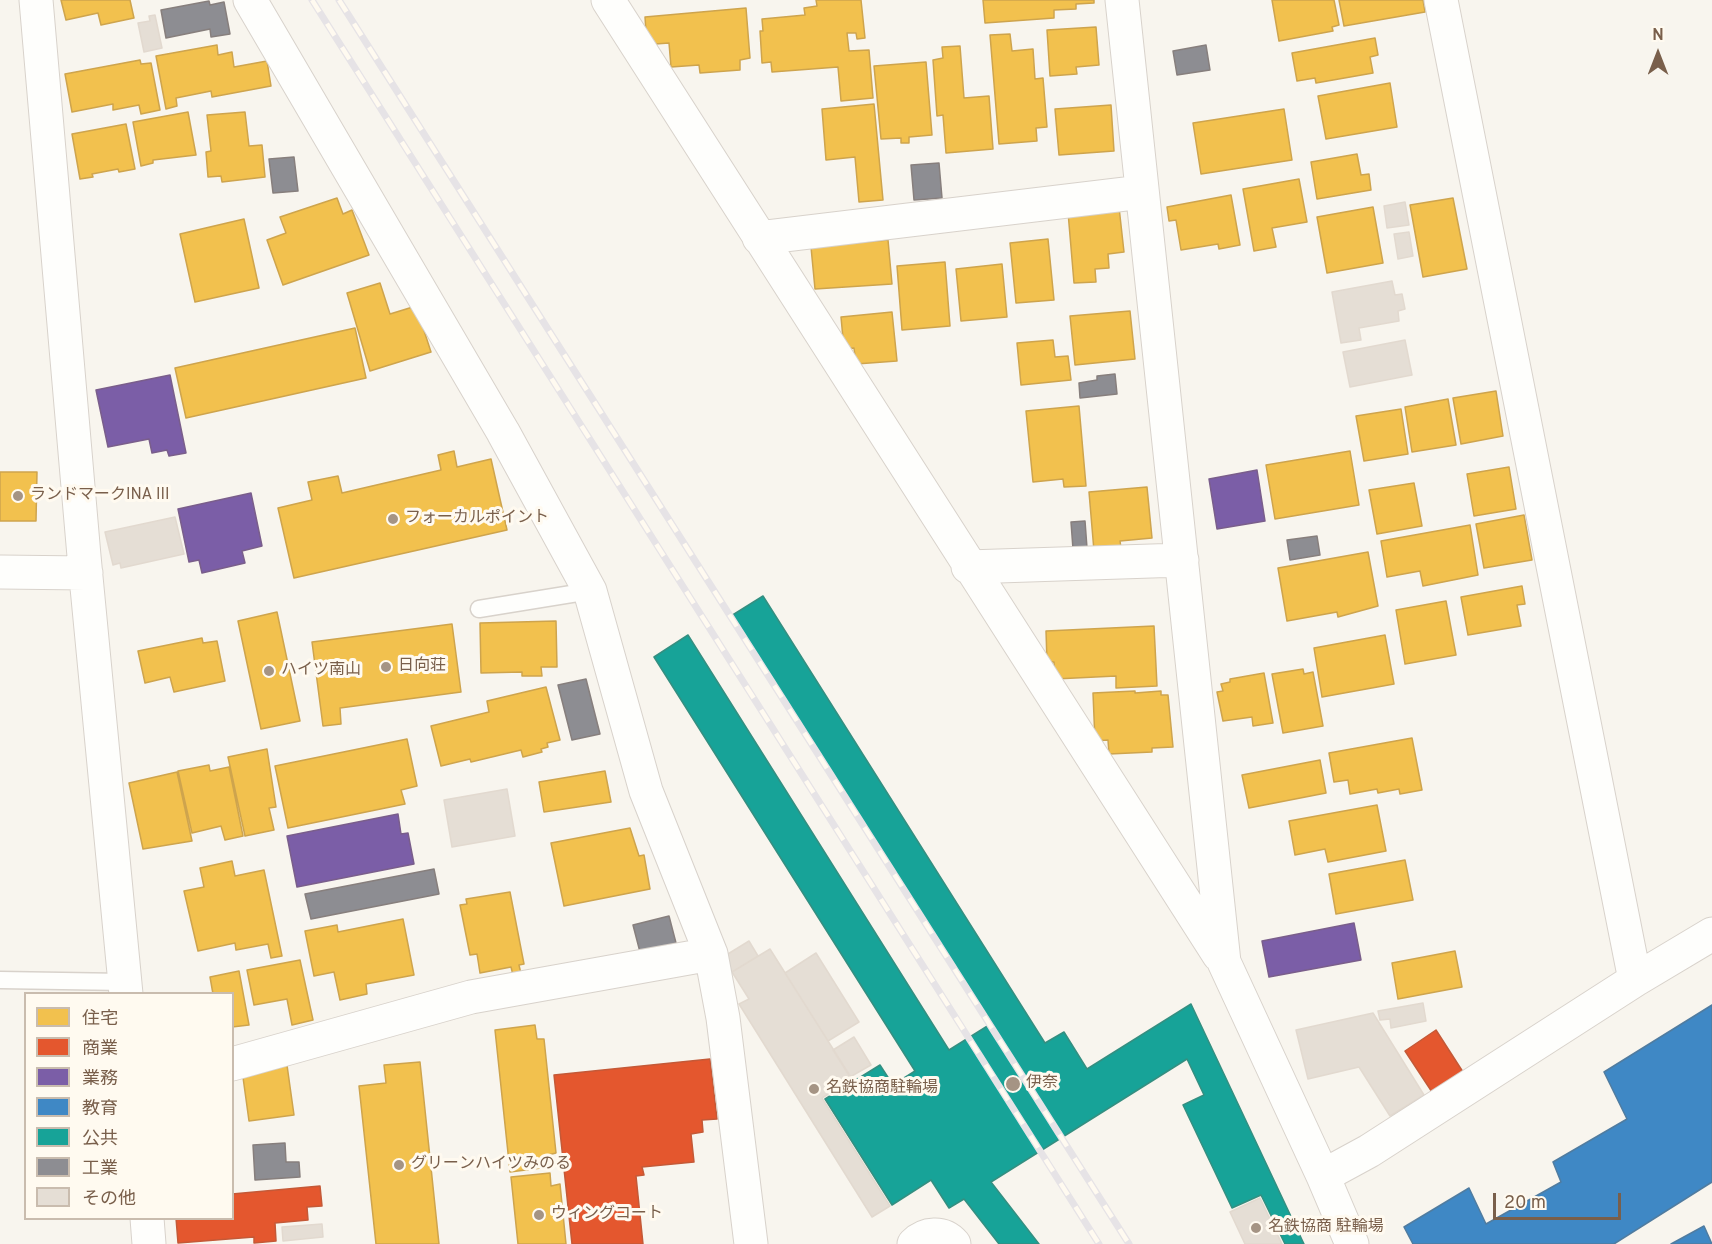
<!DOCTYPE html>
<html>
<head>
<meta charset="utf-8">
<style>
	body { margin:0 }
	#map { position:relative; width:1712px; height:1244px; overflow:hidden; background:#f8f5ee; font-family:Overpass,"Noto Sans JP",sans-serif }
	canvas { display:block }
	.legend { position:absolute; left:24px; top:992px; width:210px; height:228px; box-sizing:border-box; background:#fffaf0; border:2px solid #c9bcae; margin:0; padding:8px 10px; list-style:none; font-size:18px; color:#795f4b }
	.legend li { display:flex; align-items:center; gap:12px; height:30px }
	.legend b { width:30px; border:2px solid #c9bcae }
	.north { position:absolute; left:1628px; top:24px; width:60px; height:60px; -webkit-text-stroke:4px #fffaf0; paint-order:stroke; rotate:0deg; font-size:16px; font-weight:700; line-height:24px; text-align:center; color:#795f4b }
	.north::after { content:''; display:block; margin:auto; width:21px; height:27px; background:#795f4b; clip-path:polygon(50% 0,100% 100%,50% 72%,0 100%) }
	.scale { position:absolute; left:1493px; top:1193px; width:128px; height:27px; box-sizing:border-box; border:3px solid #795f4b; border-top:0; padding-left:8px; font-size:18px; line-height:21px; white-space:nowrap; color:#795f4b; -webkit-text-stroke:4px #fffaf0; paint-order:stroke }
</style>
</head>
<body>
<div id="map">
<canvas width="1712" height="1244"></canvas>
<ul class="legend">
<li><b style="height:16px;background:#f2c14e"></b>住宅</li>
<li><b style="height:16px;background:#e4572e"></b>商業</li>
<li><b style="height:16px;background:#7b5ea7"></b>業務</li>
<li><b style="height:16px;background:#3f88c5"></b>教育</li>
<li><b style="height:16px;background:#17a398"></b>公共</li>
<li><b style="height:16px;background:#8d8d92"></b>工業</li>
<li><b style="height:16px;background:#e5ded5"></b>その他</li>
</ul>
<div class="north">N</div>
<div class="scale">20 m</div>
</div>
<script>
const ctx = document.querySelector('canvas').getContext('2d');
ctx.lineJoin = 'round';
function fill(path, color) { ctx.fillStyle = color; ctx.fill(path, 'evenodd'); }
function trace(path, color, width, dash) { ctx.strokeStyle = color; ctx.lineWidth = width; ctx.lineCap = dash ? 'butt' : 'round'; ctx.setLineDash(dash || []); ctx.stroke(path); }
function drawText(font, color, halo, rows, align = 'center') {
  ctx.font = font + ' Overpass,"Noto Sans JP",sans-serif'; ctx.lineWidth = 6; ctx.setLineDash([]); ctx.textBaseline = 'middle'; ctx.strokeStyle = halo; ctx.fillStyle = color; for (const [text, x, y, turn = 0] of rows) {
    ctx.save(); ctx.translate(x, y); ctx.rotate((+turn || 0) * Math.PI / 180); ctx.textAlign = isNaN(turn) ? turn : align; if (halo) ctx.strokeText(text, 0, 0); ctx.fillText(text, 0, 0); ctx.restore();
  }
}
const homes = new Path2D(`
	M61,0H130L134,18L101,25L98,13L66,20Z
	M816,0H861L865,38L857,39L856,33H847L849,51L869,50L873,98L841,101L838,67L772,72L771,62L762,63L760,31H763L762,19L805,15L804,8L817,6Z
	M983,0H1094V3L1076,4V9L1054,10V18L985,23Z
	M1272,0H1334L1339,25L1332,27L1333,31L1279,41Z
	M1339,0H1423L1425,12L1344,26Z
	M746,8L750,58L740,60V70L700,73L699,65L671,67L669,43L655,44L646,32L645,17Z
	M1096,27L1099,65L1076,67L1077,74L1050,76L1047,30Z
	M1010,34L1012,51L1033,49L1035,79L1043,78L1047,127L1036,128L1037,141L999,144L990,35Z
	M1375,38L1378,55L1370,57L1373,73L1316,83L1315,78L1297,81L1292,53Z
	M217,45L218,55L232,52L234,67L267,61L271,86L212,97L211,91L176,98L177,106L166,109L156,56Z
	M960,46L964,98L989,96L993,149L946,153L943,115L937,116L933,60L943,58L942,47Z
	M140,60L141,64L151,63L160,110L141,114L139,105L113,110V104L72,112L65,74Z
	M926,62L932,135L909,137V143H901V138L881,139L874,66Z
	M1390,83L1397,127L1326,139L1318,96Z
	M874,104L883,200L859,202L855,157L826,160L822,109Z
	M1111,105L1114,151L1059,155L1055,109Z
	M1284,109L1292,160L1201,174L1193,123Z
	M188,112L196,155L153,160V163L141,166L133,122Z
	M245,112L249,146L262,145L265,177L222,182L221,176L208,177L206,152L211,151L207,115Z
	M126,124L135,169L119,172L118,169L92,174L93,177L80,179L72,134Z
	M1357,154L1361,175L1369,174L1371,190L1317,199L1311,162Z
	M1299,179L1307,222L1272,228L1276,247L1254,251L1243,189Z
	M1231,195L1240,245L1219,249L1218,244L1181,250L1176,220L1169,221L1167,207Z
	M337,198L343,214L352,210L369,255L283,285L267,240L286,233L280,217Z
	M1453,198L1467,269L1423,277L1410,205Z
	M1119,207L1124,252L1108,254L1109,268L1095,269L1096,282L1074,283L1068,212Z
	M1373,207L1383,263L1327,273L1317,217Z
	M244,219L259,288L195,302L180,234Z
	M1048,239L1054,300L1016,303L1010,243Z
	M888,240L892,284L815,289L811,247Z
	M945,262L950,326L902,330L897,266Z
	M1002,264L1007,317L961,321L956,269Z
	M380,283L390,314L416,306L431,352L370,371L347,293Z
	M1130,311L1135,359L1075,365L1070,316Z
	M892,312L897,361L856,364L854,348L844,349L841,317Z
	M355,328L366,378L186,418L175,368Z
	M1053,340L1055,357L1068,356L1071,380L1021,385L1017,343Z
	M1496,391L1503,436L1461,444L1453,398Z
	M1448,399L1456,445L1412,452L1405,407Z
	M1079,406L1086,486L1064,487L1063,479L1033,482L1026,411Z
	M1401,409L1408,454L1364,461L1356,416Z
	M454,451L457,467L491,459L507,530L294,578L278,508L312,500L308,482L338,476L342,493L441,470L438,455Z
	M1350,451L1359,505L1275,519L1266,465Z
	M1509,467L1516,509L1474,516L1467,474Z
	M0,472H37L36,521H0Z
	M1414,483L1422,526L1377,534L1369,490Z
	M1147,487L1152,538L1120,541L1121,548L1094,551L1089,492Z
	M1524,515L1532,560L1484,568L1476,524Z
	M1470,525L1478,575L1423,586L1420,571L1387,577L1381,541Z
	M1368,552L1378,606L1338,617L1337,612L1287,621L1278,568Z
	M1522,586L1525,604L1517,605L1521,626L1468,635L1461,597Z
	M1446,601L1456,655L1405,664L1396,610Z
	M277,612L300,721L261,729L238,621Z
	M556,621L557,667H541L542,676H522V672L481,673L480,623Z
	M452,624L461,692L340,708L341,724L323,726L312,642Z
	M1154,626L1157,686L1116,688V676L1055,679L1054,662H1047L1046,631Z
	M1385,635L1394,684L1322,697L1314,648Z
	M202,638L203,643L217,641L225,681L174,692L170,677L145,683L138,651Z
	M1303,669L1304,674L1313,672L1323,726L1283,733L1272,674Z
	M1264,673L1273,723L1253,726L1252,717L1223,721L1217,692L1223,691L1221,684L1230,682V679Z
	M546,687L560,740L547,743L548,747L541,749L542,752L523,757L521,750L471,762L470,759L441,766L431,726L489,712L487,701Z
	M1135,691V693L1161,691V695H1168L1173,747L1152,748V752L1109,754L1108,740L1095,741L1093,693Z
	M1412,738L1422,790L1400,794L1399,789L1378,793L1377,789L1350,794L1348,780L1334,782L1329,753Z
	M407,739L417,786L401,790L405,804L288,828L275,766Z
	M267,749L276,807L269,808L274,830L245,836L228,757Z
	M1320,760L1326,793L1249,808L1242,775Z
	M209,765L210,771L229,767L243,836L225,840L221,826L192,833L178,771Z
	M605,771L611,802L544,812L539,782Z
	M177,772L192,841L143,849L129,783Z
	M1377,805L1386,851L1328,862L1325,849L1295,855L1289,821Z
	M630,828L639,856L644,855L650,889L564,906L551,843Z
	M1405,860L1413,900L1336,914L1329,874Z
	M232,861L235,876L264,870L282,956L271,958L268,944L236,950L235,943L198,951L184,891L204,887L200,868Z
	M510,892L524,964L519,965L521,974L513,975L511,967L480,973L477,954L470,955L460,905L467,904L466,899Z
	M403,919L414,975L366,984L367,994L340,1000L334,972L314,976L305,931L337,925L338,932Z
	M1455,951L1462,987L1398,999L1392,963Z
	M300,960L313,1020L292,1025L287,999L254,1005L247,970Z
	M239,971L249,1025L232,1027V994H213L210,977Z
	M535,1025L537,1039H544L556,1153L548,1155L549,1167L510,1172L495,1030Z
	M286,1058L294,1115L249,1121L242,1070Z
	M420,1062L439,1244H376L359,1086L386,1083L384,1065Z
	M550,1173L551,1186L560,1184L566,1244H518L511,1177Z`);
fill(homes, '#f2c14e');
trace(homes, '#cea44d', 1.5);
const shops = new Path2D(`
	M1436,1030L1463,1072L1432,1092L1405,1051Z
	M710,1059L717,1119L702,1120L703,1132L691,1134L694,1162L642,1167L644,1175L636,1176L643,1244H572L554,1075Z
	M320,1186L322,1206L307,1207L308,1220L275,1223L276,1241L254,1243V1237L178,1243L176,1218H232V1194Z`);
fill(shops, '#e4572e');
trace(shops, '#c45937', 1.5);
const offices = new Path2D(`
	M170,375L186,453L169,456L167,450L152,453L149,439L108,447L96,390Z
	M1257,470L1265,521L1217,529L1209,479Z
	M251,493L262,546L242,551L245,563L202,573L199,560L189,562L178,509Z
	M398,814L401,834L408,833L414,864L297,887L287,836Z
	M1354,923L1361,960L1269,977L1262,941Z`);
fill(offices, '#7b5ea7');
trace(offices, '#7a5e8b', 1.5);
const schools = new Path2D(`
	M1712,1005V1182L1614,1244H1413L1404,1227L1469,1188L1486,1224L1561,1182L1553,1162L1627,1119L1604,1072Z
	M1704,1226L1712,1244H1671Z`);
fill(schools, '#3f88c5');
trace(schools, '#507ca0', 1.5);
const public = new Path2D(`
	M763,596L1045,1043L1064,1032L1087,1069L1191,1004L1304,1244H1285L1261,1195L1232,1208L1183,1105L1204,1095L1187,1059L991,1182L1039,1244H999L964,1199L949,1208L931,1180L892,1205L825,1099L880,1065L893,1085L915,1071L654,657L688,635L949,1050L989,1025L731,616Z`);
fill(public, '#17a398');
trace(public, '#348f81', 1.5);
const industry = new Path2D(`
	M209,1L210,5L224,2L230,34L211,37L210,29L166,38L161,10Z
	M1206,45L1210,70L1177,75L1173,51Z
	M294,157L298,191L273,193L269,159Z
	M939,163L942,198L914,200L911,165Z
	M1115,374L1117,394L1080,398L1079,383L1097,380V376Z
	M1085,521L1087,548L1073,549L1071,522Z
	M1317,536L1320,555L1290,560L1287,540Z
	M586,679L600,734L572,740L558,685Z
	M434,869L439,894L311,919L305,894Z
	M669,916L676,943L640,952L633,925Z
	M285,1143L286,1162H299L300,1177L255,1180L253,1145Z`);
fill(industry, '#8d8d92');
trace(industry, '#877f7d', 1.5);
const building = new Path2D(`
	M155,15L162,48L144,52L138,23L150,21L149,16Z
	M1405,202L1409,225L1387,228L1384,206Z
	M1409,232L1413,256L1398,259L1394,234Z
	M1392,281L1395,295L1402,294L1405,309L1398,311L1399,321L1359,328L1361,340L1341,343L1332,292Z
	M1405,340L1412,375L1350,387L1343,352Z
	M175,517L184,554L121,568L120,563L113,565L105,532Z
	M507,789L515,836L452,847L444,800Z
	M749,941L758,956L732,972L723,957Z
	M770,949L852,1079L822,1098L890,1206L872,1217L739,1004L749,999L732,972Z
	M816,953L859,1022L828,1041L785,973Z
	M1423,1003L1426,1021L1391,1028L1390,1019L1380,1020L1378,1011Z
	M1373,1013L1424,1095L1390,1116L1359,1067L1308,1079L1296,1030Z
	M854,1037L871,1065L850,1077L833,1050Z
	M1260,1198L1282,1244H1245L1230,1212Z
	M322,1224L323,1237L283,1241L282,1227Z`);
fill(building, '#e5ded5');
trace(building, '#e2d9cf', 1.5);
const service = new Path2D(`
	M479,609L590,591
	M0,980L124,982`);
const minor = new Path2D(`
	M36,0L84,556L126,994
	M250,0L503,432L590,591L646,791L711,954L723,1018L751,1244
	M608,0L1219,955
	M1122,0L1224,962L1323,1176L1352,1244
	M1441,0L1635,980
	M759,238L1142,192
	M968,567L1182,560
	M0,572L86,573
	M232,1064L471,997L711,954
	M1323,1176L1369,1151L1635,980L1712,934
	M147,1218L149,1244
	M914,1244C925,1233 943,1231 954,1244`);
trace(service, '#d8d2cb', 19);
trace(minor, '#d8d2cb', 35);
trace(service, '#fefefc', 16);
trace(minor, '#fefefc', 33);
const rail = new Path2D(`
	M312,0L1099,1244
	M339,0L1129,1244`);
trace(rail, '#e6e3e6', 7);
trace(rail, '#fffaf0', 4.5, [14]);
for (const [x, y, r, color] of [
	[18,496,6,"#a59484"],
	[393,519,6,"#a59484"],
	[386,667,6,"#a59484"],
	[269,671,6,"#a59484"],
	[1013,1084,8,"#a59484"],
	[814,1089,6,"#a59484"],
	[399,1165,6,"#a59484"],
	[539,1215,6,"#a59484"],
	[1256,1228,6,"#a59484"]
]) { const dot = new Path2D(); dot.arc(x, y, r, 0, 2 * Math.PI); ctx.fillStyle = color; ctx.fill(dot); trace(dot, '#fffaf0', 2); }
drawText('16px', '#795f4b', '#fffaf0', [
	["ランドマークINA III",30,496],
	["フォーカルポイント",405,519],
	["日向荘",398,667],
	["ハイツ南山",281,671],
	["伊奈",1026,1084],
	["名鉄協商駐輪場",826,1089],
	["グリーンハイツみのる",411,1165],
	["ウィングコート",551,1215],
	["名鉄協商 駐輪場",1268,1228]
], 'left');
</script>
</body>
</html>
